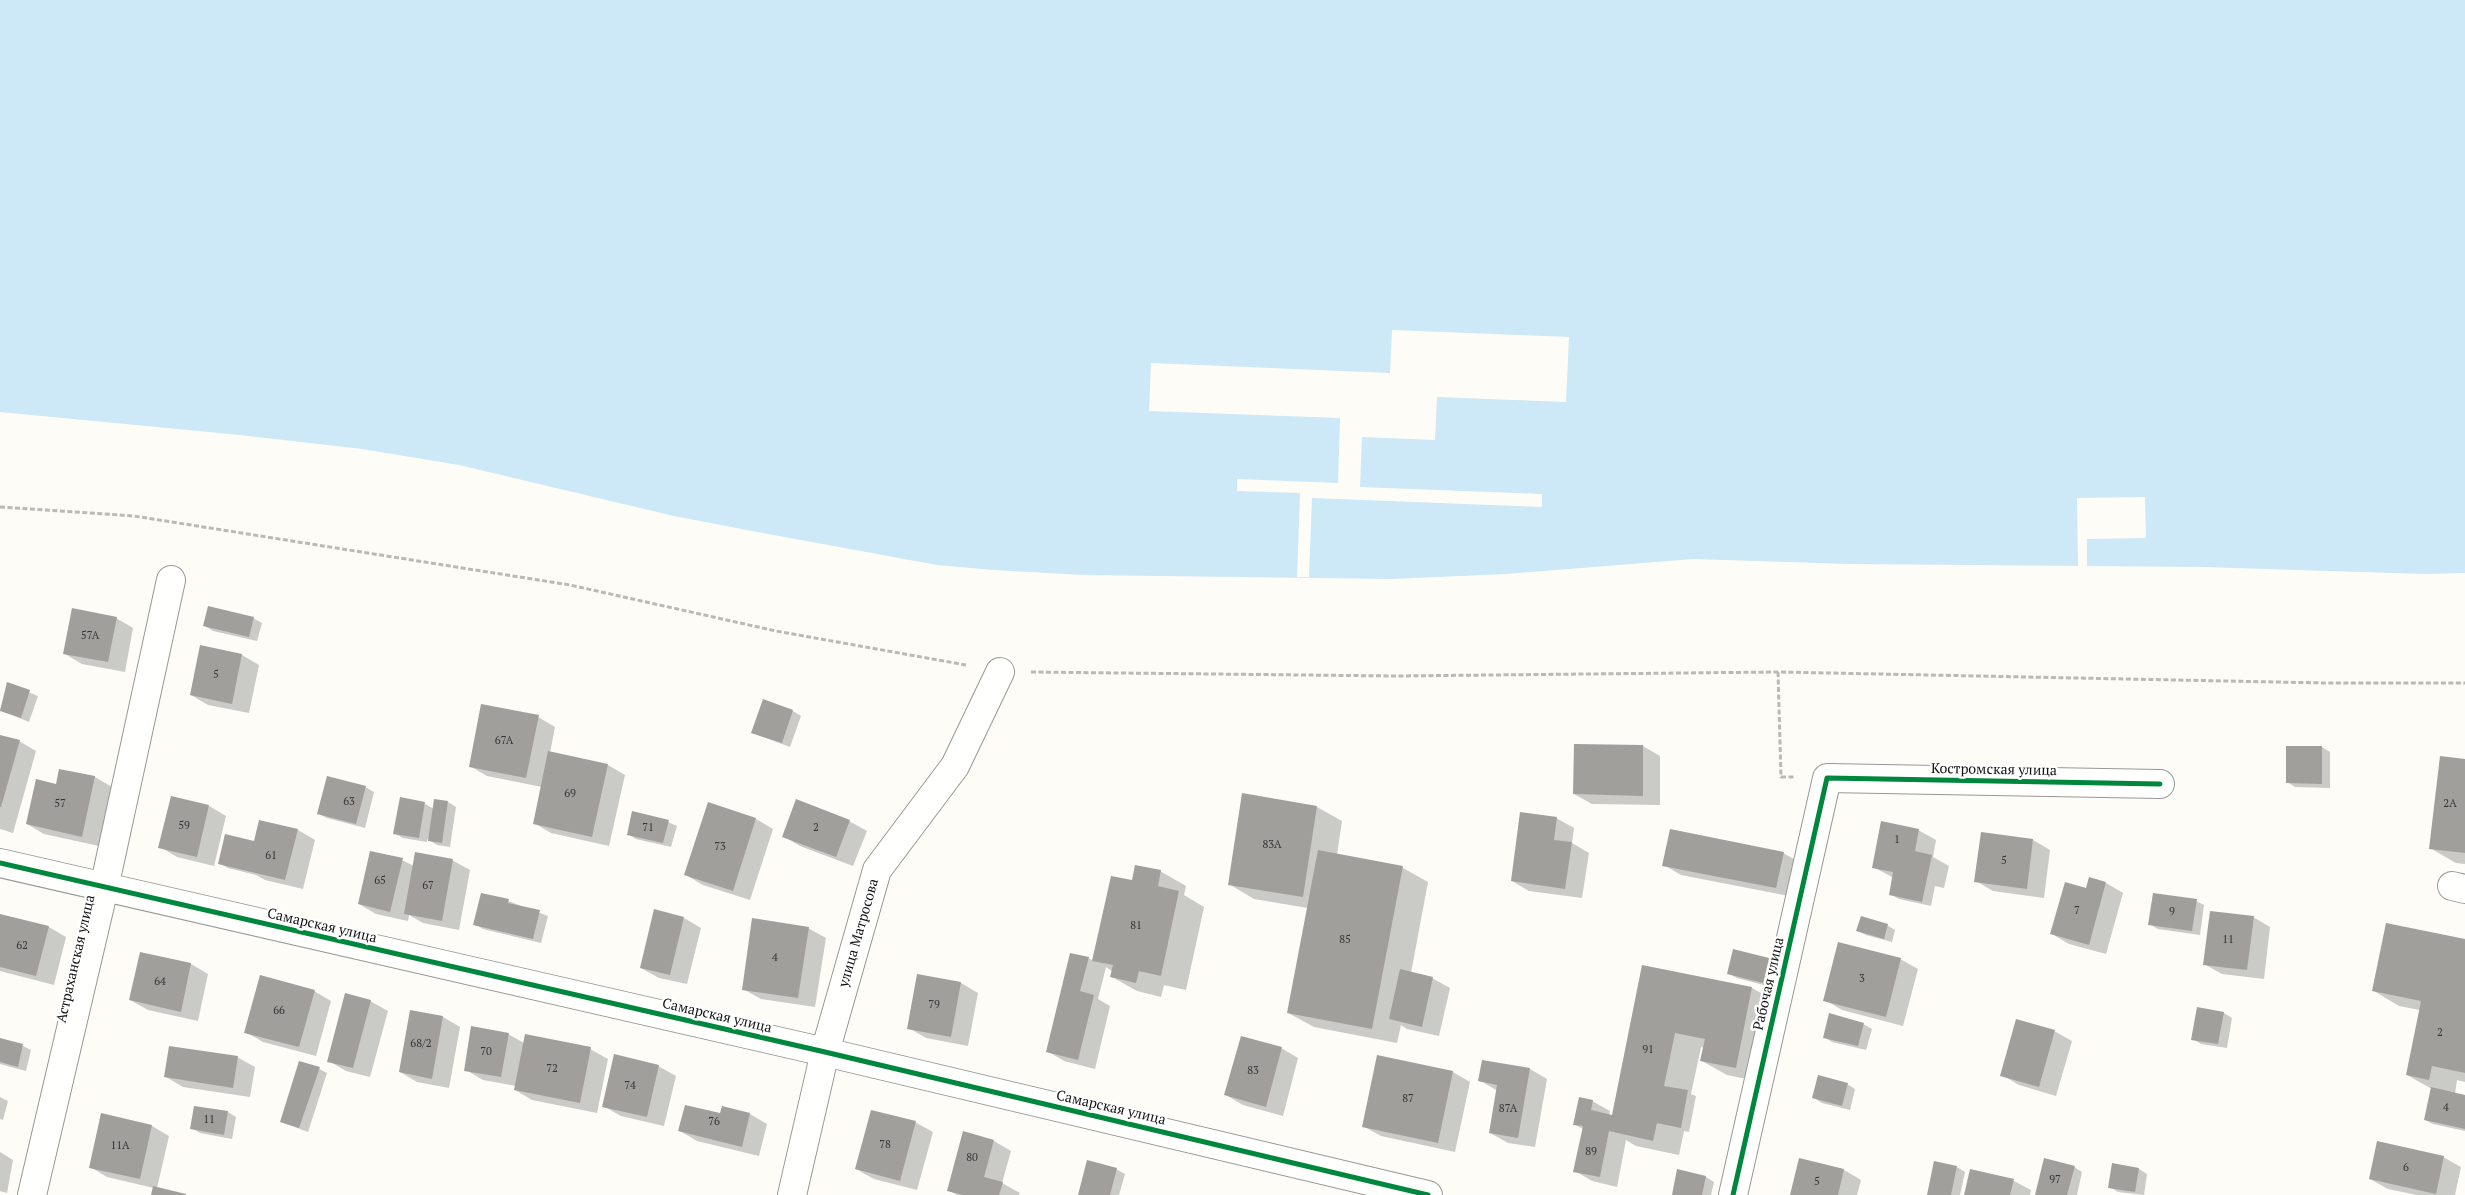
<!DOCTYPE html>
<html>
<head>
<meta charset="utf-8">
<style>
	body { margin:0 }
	canvas { display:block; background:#fdfcf7 }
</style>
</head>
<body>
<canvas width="2465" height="1195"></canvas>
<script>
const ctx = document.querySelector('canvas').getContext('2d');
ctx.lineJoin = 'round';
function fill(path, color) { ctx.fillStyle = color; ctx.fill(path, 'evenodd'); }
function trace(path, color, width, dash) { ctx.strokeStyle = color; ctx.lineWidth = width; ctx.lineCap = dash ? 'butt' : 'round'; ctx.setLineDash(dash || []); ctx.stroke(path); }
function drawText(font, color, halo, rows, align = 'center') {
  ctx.font = font + ' "PT Serif",serif'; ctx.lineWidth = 5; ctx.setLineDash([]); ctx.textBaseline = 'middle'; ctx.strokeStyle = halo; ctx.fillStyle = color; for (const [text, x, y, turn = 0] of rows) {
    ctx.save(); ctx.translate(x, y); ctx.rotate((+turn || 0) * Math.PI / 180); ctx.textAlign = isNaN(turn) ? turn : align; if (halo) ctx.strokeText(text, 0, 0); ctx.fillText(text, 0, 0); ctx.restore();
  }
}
fill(new Path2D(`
	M0,0H2465V573L2425,574L2202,567L1850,564L1693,559L1506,574L1391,579L1083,575L994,570L937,565L752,531L674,516L459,465L362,449L240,435L0,412Z`), '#cde8f7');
fill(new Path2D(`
	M1392,330L1569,337L1566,402L1437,397L1435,440L1362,437L1360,487L1542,494V507L1312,498L1309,577H1297L1300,493L1237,491V479L1338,483L1340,418L1149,411L1151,363L1390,373Z
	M2145,497L2146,538L2087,539V566H2078L2077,498Z`), '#fdfcf7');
fill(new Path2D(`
	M116,618L133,628L125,672L82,664L65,654Z
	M253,618L262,623L257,641L213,631L205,626Z
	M201,647L242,655L259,665L249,713L208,705L191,695Z
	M8,684L38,696L29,722L0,710Z
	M793,711L801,716L790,747L752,733Z
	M538,717L555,727L550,753L608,765L625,775L609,846L551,833L534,823L542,787L487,776L470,766Z
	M0,736L19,741L36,751L13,833L0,829Z
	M1643,746L1660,756V805L1592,804L1574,794Z
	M2322,747L2330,752V788L2295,787L2287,782Z
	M2465,760V864L2456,863L2430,848Z
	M60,770L95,777L112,787L99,846L44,834L27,824L57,785Z
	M365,787L374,792L365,828L327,818L319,814Z
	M171,798L209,806L226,816L214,866L177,857L160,847Z
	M401,799L425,804L434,809L435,801L448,802L456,807L450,847L437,845L427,839V842L403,838L394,833Z
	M709,804L756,819L773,829L750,900L703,885L686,875Z
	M1317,807L1342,821L1337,855L1403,868L1428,882L1411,973L1432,978L1450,988L1439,1036L1407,1029L1401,1025L1397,1043L1314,1027L1288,1013L1308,908L1254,899L1229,884Z
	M1556,818L1574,828L1572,843L1589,853L1582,898L1529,891L1512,881Z
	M260,821L298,830L315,840L303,889L265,880L256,875L228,868L219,863L255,842Z
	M849,821L867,831L853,866L800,846L783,836Z
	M668,822L677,826L671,847L636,839L628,834Z
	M1918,830L1936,840L1933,857L1949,866L1944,888L1935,886L1931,906L1899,899L1890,894L1894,878L1873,867Z
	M2033,840L2050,850L2044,898L1993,891L1976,881Z
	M1783,853L1801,863L1794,897L1681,875L1664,865Z
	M402,860L414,866L452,860L470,870L459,930L423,923L409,915L408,921L376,914L359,904Z
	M1160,871L1186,886L1184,895L1204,907L1186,990L1164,985L1161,997L1137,991L1112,977L1113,972L1106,967L1098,999L1110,1006L1095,1069L1064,1061L1047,1051L1088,958L1093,961L1112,877L1133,882Z
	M2090,879L2106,883L2123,893L2106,954L2069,944L2052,934L2087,890Z
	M508,901L548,916L541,943L483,929L475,924Z
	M2196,901L2204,905L2200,935L2158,929L2149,924Z
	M0,915L49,927L66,937L54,985L0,971Z
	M2253,917L2270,927L2264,979L2222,974L2204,964Z
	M684,918L701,928L687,984L659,978L641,968Z
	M1887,925L1895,930L1892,942L1866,935L1858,931Z
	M808,928L826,938L815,1007L761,999L743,989Z
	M2465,940V1082L2457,1080L2455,1094L2465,1096V1131L2433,1124L2425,1120L2432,1089L2407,1075L2420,1010L2399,1006L2374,991Z
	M141,953L191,964L208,974L198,1021L148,1010L130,1000Z
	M1769,959L1777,964L1771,987L1737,978L1728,973Z
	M1900,959L1918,969L1903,1026L1842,1010L1825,1000Z
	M1643,966L1752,988L1777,1002L1761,1082L1727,1075L1702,1061L1705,1048L1701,1047L1691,1094L1696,1096L1689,1132L1684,1131L1679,1155L1636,1146L1626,1140L1617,1187L1592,1181L1575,1171L1583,1129L1574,1124L1592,1101L1610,1111L1609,1115L1613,1116Z
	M918,976L961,983L978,993L968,1046L926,1038L909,1028Z
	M314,991L331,1001L316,1056L263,1042L246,1032Z
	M370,1001L388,1011L370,1077L346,1071L329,1061Z
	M2198,1008L2224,1013L2232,1018L2227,1048L2201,1044L2193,1039Z
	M411,1012L443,1017L460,1027L449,1088L417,1082L400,1072Z
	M1863,1024L1872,1029L1866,1050L1832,1042L1824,1037Z
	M2054,1031L2072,1041L2056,1096L2019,1085L2002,1075Z
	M508,1034L524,1043L590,1049L608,1059L597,1113L532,1100L515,1090L516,1086L483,1080L466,1070Z
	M0,1039L23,1046L31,1050L26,1071L0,1064Z
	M1281,1048L1298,1058L1283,1116L1243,1105L1226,1095Z
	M237,1057L255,1067L250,1097L183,1087L166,1077Z
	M658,1066L676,1076L664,1126L621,1116L603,1106Z
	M319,1069L327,1073L308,1132L281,1122Z
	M1530,1069L1547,1079L1535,1147L1508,1143L1490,1133L1498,1091L1479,1080Z
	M1453,1072L1470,1082L1455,1152L1381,1136L1363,1126Z
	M1847,1084L1855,1089L1850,1110L1822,1103L1814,1098Z
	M0,1097L8,1101L3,1120L0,1119Z
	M228,1112L236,1117L232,1139L200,1133L192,1128Z
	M750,1114L767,1124L759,1156L697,1141L680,1131L721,1115Z
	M102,1115L152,1126L169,1136L157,1188L184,1195H153L154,1188L107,1177L90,1167Z
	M915,1122L933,1132L917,1190L874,1179L856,1169Z
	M994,1141L1011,1151L1002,1183L1020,1193L1019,1195H957L948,1190Z
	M0,1152L13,1160L7,1193L0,1191Z
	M2443,1157L2461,1167L2455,1195H2417L2388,1189L2370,1179Z
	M1800,1159L1844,1170L1861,1180L1857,1195H1791Z
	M2113,1165L2139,1169L2147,1174L2144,1195L2118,1192L2110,1187Z
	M1957,1167L1965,1172L1960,1195H1930Z
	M2074,1167L2082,1172L2077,1195H2036Z
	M1116,1169L1125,1174L1119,1195H1079Z
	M1706,1177L1714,1182L1711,1195H1673Z
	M2014,1181L2031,1190L2030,1195H1965Z`), '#0003');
fill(new Path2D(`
	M208,606L254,617L249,637L203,626Z
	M72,608L117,617L108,662L63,654Z
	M200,645L242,654L232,704L190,695Z
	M7,682L30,690L21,718L0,711Z
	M763,699L793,710L782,743L751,733Z
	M481,704L539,715L526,778L469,767Z
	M0,735L20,740L1,807H0Z
	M1574,744L1643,745V796L1573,794Z
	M2286,746H2322V784L2286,783Z
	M548,751L608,764L592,837L533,824Z
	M2440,756L2465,759V853L2429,849Z
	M59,769L95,776L82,837L26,824L36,779L56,784Z
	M327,776L366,786L356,824L317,814Z
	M1242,793L1317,806L1303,897L1228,885Z
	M171,796L209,805L197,857L158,848Z
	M400,797L425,802L419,838L393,834Z
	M434,799L448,801L442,843L428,841Z
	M796,799L850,820L836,857L782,837Z
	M708,802L756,818L733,891L684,875Z
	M632,811L669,820L663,843L627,835Z
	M1520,812L1557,817L1554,840L1572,842L1565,889L1511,881Z
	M259,820L298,829L285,880L218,864L225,834L254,841Z
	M1881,821L1919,829L1915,851L1932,855L1922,902L1889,895L1893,872L1872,868Z
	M1670,829L1784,852L1776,888L1662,866Z
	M1981,832L2033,839L2027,889L1974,882Z
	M1318,850L1403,866L1372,1029L1287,1013Z
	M370,851L403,858L390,912L358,904Z
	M415,852L453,859L442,921L404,914Z
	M1135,865L1161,870L1158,886L1179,891L1161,976L1139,971L1136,983L1110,977L1113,965L1092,961L1111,876L1132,880Z
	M2089,877L2106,882L2089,945L2050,934L2065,882L2086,888Z
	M481,893L509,899L508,903L540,910L533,939L473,925Z
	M2153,893L2197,899L2192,931L2148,925Z
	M654,909L684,917L670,975L640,968Z
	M2210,911L2254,916L2247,970L2203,965Z
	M0,914L49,926L36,976L0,967Z
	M1861,916L1888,924L1884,939L1856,931Z
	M752,918L809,927L798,998L742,990Z
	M2386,923L2465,939V1073L2432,1066L2429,1080L2406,1075L2421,1001L2372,991Z
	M1838,942L1901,958L1886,1017L1823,1001Z
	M1733,949L1769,958L1763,983L1727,974Z
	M140,952L191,963L181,1012L129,1000Z
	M1070,953L1089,957L1080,991L1094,995L1078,1060L1046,1052Z
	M1642,965L1752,987L1736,1068L1700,1061L1705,1039L1675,1033L1664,1086L1688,1090L1681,1128L1657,1123L1653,1141L1609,1131L1600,1177L1573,1172L1583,1126L1573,1125L1579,1097L1593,1100L1591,1110L1612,1115Z
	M1400,969L1433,977L1422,1027L1389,1019Z
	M917,974L961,982L951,1037L907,1029Z
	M260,975L315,990L299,1047L244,1033Z
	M345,993L371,1000L353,1068L327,1062Z
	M2197,1007L2224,1012L2218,1044L2191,1040Z
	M410,1010L443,1016L432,1079L399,1072Z
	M1829,1013L1864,1023L1858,1046L1823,1038Z
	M2016,1019L2055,1030L2039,1087L2000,1076Z
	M471,1026L509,1033L501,1077L464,1071Z
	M525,1034L591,1047L580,1103L514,1090Z
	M1241,1036L1282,1047L1266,1107L1224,1095Z
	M0,1038L23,1044L18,1067L0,1062Z
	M169,1046L238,1056L233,1088L164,1077Z
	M614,1054L659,1065L647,1117L602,1107Z
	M1377,1055L1453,1071L1438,1143L1362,1127Z
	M1482,1060L1530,1068L1518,1138L1489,1133L1497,1085L1478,1081Z
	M299,1061L320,1067L299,1128L280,1122Z
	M1818,1075L1848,1083L1842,1106L1812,1098Z
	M2431,1087L2465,1095V1129L2424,1120Z
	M685,1105L720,1113L722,1106L750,1113L742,1147L678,1131Z
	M194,1106L228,1111L224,1135L190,1129Z
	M871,1110L916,1121L900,1181L855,1169Z
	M101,1113L152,1125L140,1179L89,1168Z
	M963,1131L994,1140L984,1177L1003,1182L999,1195H963L947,1191Z
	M2377,1141L2444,1156L2436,1194L2369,1179Z
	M1799,1158L1844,1169L1838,1195H1790Z
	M2044,1158L2075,1166L2067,1195H2035Z
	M1087,1160L1117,1168L1110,1195H1078Z
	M1934,1161L1957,1166L1951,1195H1927Z
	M2112,1163L2139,1168L2135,1192L2108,1188Z
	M1677,1169L1706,1176L1702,1195H1672Z
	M1970,1169L2014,1179L2010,1195H1964Z
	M153,1186L186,1194V1195H151Z`), '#a19f9c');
const street = new Path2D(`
	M0,863L825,1052L1428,1195
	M2452,886L2465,889
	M32,1195L104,888L171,580
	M792,1195L825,1052L877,870L955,766L1000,672
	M1733,1195L1827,778L2160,784`);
trace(street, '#979795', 30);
trace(new Path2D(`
	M0,507L134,516L570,585L776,631L966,665
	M1031,672L1395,676L1778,672L2326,683H2465
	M1778,672L1781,777H1794`), '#b9b9b8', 3, [5, 2.5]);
trace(street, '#fffffe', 28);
trace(new Path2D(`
	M0,863L825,1052L1428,1195
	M1733,1195L1827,778L2160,784`), '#00873e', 5);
drawText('11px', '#353434', null, [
	["57А",90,636],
	["5",216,675],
	["67А",504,741],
	["69",570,794],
	["63",349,802],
	["57",60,804],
	["2А",2450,804],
	["59",184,826],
	["71",648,828],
	["2",816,828],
	["1",1897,840],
	["83А",1272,845],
	["73",720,847],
	["61",271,856],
	["5",2004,861],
	["65",380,881],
	["67",428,886],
	["7",2077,911],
	["9",2172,912],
	["81",1136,926],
	["85",1345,940],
	["11",2228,940],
	["62",22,946],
	["4",775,958],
	["3",1862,979],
	["64",160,982],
	["79",934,1005],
	["66",279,1011],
	["2",2440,1033],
	["68/2",421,1044],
	["91",1648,1050],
	["70",486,1052],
	["72",552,1069],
	["83",1253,1071],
	["74",630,1086],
	["87",1408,1099],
	["4",2446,1108],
	["87А",1508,1109],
	["11",209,1120],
	["76",714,1122],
	["78",885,1145],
	["11А",120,1146],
	["89",1591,1152],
	["80",972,1158],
	["6",2406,1168],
	["97",2055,1180],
	["5",1817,1182]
]);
drawText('14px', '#111', '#fff', [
	["Костромская улица",1994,770,1],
	["Самарская улица",322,926,13],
	["улица Матросова",859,933,-74],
	["Астраханская улица",76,959,-77],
	["Рабочая улица",1769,984,-77],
	["Самарская улица",717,1016,13],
	["Самарская улица",1111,1108,13]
]);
</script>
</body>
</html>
